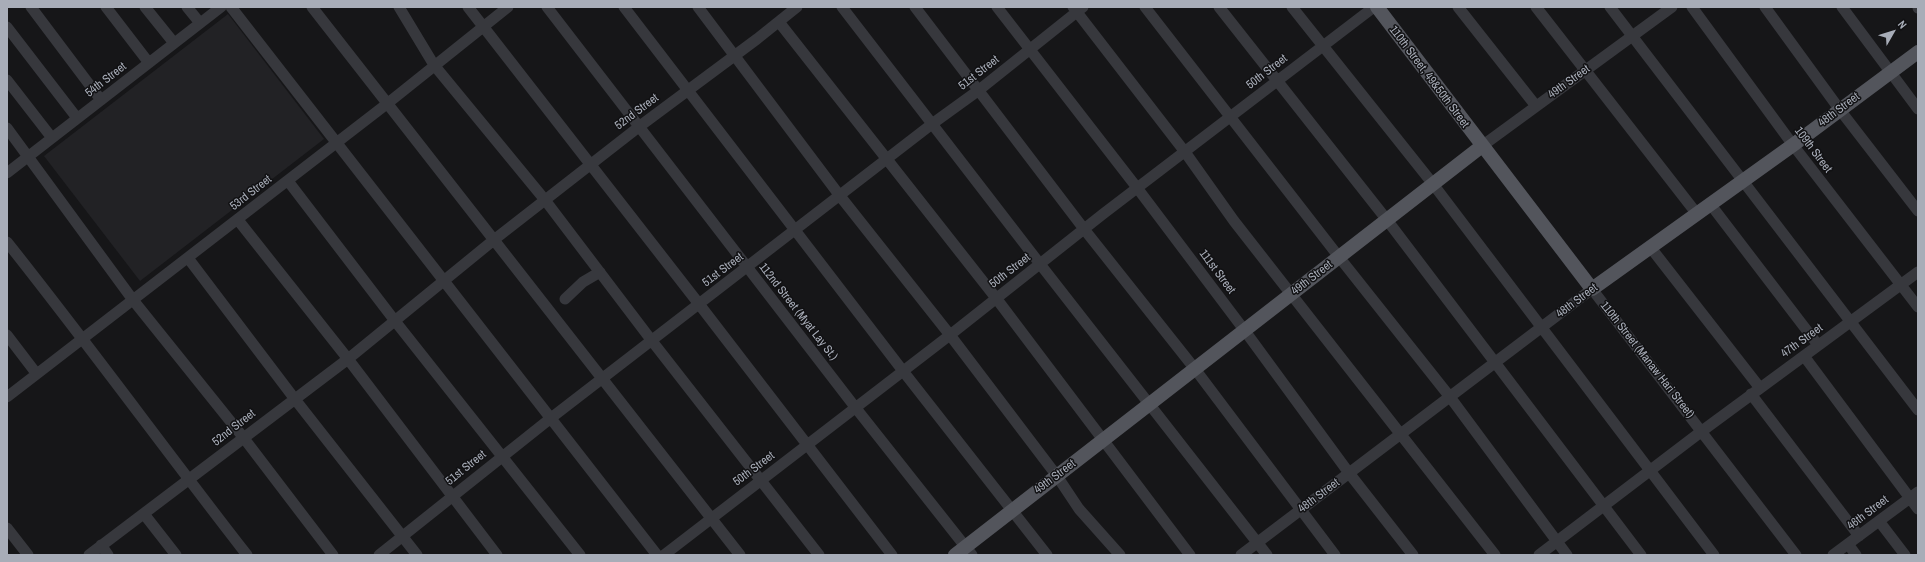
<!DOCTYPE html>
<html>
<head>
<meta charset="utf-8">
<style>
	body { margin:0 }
	#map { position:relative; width:1925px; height:562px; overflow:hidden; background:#161618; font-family:"Archivo Narrow",sans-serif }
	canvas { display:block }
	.frame { position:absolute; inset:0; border:8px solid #a8adb8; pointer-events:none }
	.north { position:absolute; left:1873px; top:12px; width:40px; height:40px; -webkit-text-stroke:3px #111113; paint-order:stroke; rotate:51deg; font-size:11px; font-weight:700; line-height:16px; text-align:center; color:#a8adb8 }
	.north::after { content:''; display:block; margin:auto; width:14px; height:18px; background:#a8adb8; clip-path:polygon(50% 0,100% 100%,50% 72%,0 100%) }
</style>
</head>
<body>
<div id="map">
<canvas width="1925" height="562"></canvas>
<div class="frame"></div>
<div class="north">N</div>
</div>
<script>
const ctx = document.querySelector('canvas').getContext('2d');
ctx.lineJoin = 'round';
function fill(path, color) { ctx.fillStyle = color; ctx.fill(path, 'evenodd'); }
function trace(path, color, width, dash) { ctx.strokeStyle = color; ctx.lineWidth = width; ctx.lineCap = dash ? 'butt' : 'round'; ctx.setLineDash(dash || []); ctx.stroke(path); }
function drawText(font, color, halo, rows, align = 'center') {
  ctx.font = font + ' "Archivo Narrow",sans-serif'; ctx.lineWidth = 3; ctx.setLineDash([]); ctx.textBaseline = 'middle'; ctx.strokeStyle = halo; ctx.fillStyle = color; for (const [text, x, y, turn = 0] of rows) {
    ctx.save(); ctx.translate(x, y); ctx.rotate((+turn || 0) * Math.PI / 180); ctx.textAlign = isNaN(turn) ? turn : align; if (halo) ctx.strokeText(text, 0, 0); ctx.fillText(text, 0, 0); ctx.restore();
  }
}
fill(new Path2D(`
	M228,14L324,139L140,281L44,156Z`), '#222225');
trace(new Path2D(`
	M31,7L101,100
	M106,7L149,63
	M145,7L174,43
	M187,7L200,23
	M231,7L657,555
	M312,7L740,555
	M399,7L434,65L545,200L652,341L819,555
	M468,7L699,304L892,555
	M547,7L855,407L972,555
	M624,7L903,371L1047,555
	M698,7L840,196L950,335L1057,476L1079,509L1120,555
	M842,7L1040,264L1267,555
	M915,7L1084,229L1195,369L1335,555
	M997,7L1138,189L1245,331L1349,473L1413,555
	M1073,7L1185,152L1234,221L1495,555
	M1145,7L1339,257L1450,397L1567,555
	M1219,7L1387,220L1641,555
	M1292,7L1433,184L1714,555
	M1458,7L1536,106
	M1536,7L1697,214
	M1610,7L1918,410
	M1692,7L1793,145L1918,307
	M1765,7L1840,110L1918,211
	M1842,7L1918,109
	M1918,7V8
	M779,22L996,298L1190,555
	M7,27L77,118
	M7,80L52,138
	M7,128L133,300L243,437L333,555
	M1482,146L1672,7
	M7,173L221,7
	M288,181L395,321L580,555
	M1711,205L1818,345
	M238,220L348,359L497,555
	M7,242C89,345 166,451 247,555
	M1651,248L1760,388
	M188,258L294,398L417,555
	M565,299L583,282L600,272
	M7,335L36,373
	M1804,356L1918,509
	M1751,394L1859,536
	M7,397L388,103L508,7
	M144,514L176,555
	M1879,521L1905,555
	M7,528L28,555
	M1848,544L1856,555
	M101,545L108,555
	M89,555L348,359L495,239L640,126L757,39L797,7
	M379,555L551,418L932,124L979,90L1083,7
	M664,555L950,335L1103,214L1374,7
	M1241,555L1592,289L1796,555
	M1539,555L1702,431L1918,272
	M1833,555L1918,492`), '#37383d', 11);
trace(new Path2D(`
	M1377,7L1592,289L1793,145L1918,52
	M955,555L1482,146`), '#53555c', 14);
drawText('12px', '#a8adb8', '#111113', [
	["50th Street",1267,72,-38],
	["51st Street",979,73,-38],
	["110th Street, 49&50th Street",1429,77,53],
	["54th Street",106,80,-38],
	["49th Street",1569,82,-36],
	["48th Street",1839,110,-37],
	["52nd Street",637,112,-37],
	["109th Street",1813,150,53],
	["53rd Street",251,193,-38],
	["51st Street",723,270,-37],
	["50th Street",1010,271,-38],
	["111st Street",1217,272,53],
	["49th Street",1312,278,-38],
	["48th Street",1577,301,-37],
	["112nd Street (Myat Lay St.)",798,312,52],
	["47th Street",1802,341,-36],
	["110th Street (Manaw Hari Street)",1647,360,52],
	["52nd Street",234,428,-38],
	["51st Street",466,468,-39],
	["50th Street",754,469,-37],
	["49th Street",1055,477,-37],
	["48th Street",1319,496,-37],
	["46th Street",1868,513,-37]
]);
</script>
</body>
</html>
